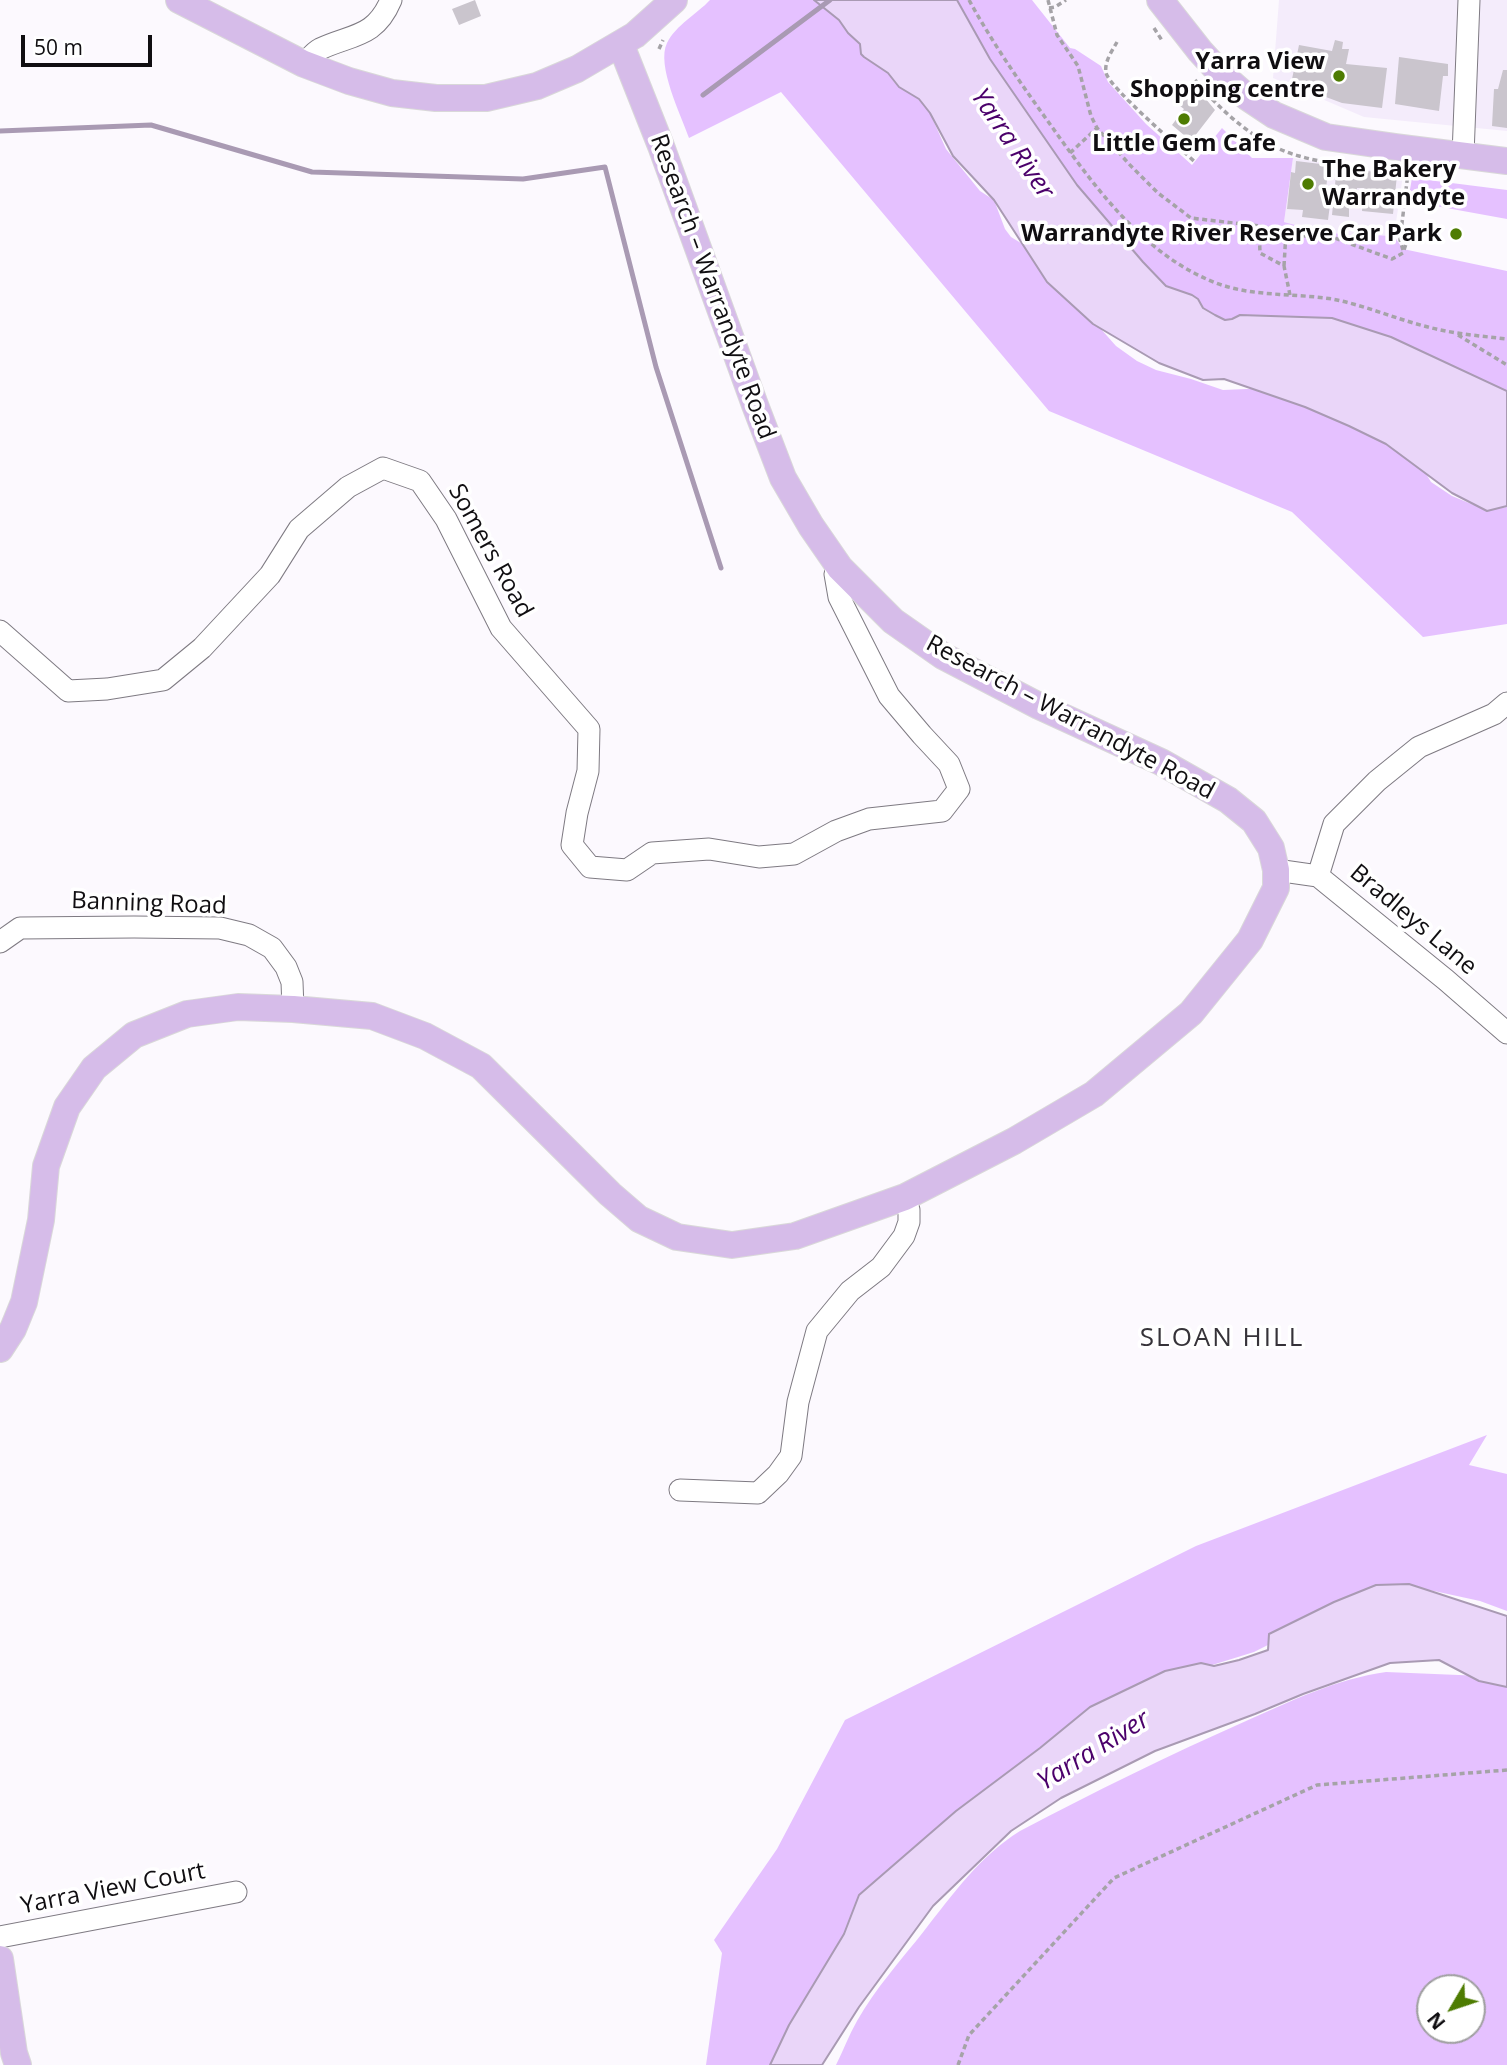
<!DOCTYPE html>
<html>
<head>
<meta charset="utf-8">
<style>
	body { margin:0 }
	#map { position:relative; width:1507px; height:2065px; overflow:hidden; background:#fcf9fe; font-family:"Open Sans",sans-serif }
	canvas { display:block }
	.north { position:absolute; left:1416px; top:1974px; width:70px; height:70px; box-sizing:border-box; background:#fff; border:2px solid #9f9fa0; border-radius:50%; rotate:231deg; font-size:19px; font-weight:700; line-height:28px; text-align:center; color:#100e11 }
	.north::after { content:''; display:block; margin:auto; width:24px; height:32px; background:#4e7c02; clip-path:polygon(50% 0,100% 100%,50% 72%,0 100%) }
	.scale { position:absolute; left:21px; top:35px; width:131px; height:32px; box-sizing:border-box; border:4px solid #100e11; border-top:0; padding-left:9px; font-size:21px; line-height:24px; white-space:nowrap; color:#100e11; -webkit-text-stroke:5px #fff; paint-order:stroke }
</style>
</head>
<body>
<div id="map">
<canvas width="1507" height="2065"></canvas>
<div class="north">N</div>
<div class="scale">50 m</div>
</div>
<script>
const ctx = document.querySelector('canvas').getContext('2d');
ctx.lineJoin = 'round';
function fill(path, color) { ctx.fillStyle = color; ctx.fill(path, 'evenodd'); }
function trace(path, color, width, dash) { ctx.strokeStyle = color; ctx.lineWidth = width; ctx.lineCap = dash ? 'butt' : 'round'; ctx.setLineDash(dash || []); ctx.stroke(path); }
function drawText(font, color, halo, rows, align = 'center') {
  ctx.font = font + ' "Open Sans",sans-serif'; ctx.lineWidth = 7; ctx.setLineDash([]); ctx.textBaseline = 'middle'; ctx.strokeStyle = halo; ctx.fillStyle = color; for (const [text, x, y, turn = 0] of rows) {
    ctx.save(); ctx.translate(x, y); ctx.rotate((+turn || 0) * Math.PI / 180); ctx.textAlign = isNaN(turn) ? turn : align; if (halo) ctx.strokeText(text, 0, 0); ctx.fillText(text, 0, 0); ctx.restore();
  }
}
fill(new Path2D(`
	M1279,0H1507V131L1364,117L1273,78Z
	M1293,158L1403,175L1394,236L1326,233L1284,222Z`), '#f4ecfb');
fill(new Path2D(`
	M710,0H814L839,20L848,33L860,44L861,54L888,73L895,83L919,99L930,113L946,149L980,191L994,200L1005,229L1011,237L1029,248L1116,346L1137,361L1156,370L1191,379L1223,390L1270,388L1413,456L1417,459L1431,482L1452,496L1486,510L1507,507V624L1423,637L1292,512L1049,411L781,92L689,138C681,115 656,65 667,43C676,25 697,14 710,0Z
	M957,0H1032L1070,48L1075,49L1101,66L1108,82L1146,124L1192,165L1222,128L1252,158H1293L1284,222L1326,233L1394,236L1403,249L1507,271V391L1391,337L1332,318L1240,315L1232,319L1225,320L1215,315L1203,308L1198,299L1192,295L1166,286L1143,262L1077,185L990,59Z
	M1412,178L1507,190V219L1408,201Z
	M1487,1435L1469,1465L1507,1474V1611L1480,1601L1434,1591L1387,1585L1254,1652L1209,1666L1149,1681L780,2065H706L722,1953L714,1940L777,1849L845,1720L1196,1546Z
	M1386,1672L1507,1677V2065H836C843,2051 849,2035 857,2021C875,1989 901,1960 924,1931C953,1894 980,1856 1020,1831C1094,1792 1169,1755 1246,1721C1291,1701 1336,1679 1386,1672ZM1430,1988H1472V2030H1430Z`), '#e5c1ff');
const water = new Path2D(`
	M814,0H957L990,59L1077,185L1143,262L1166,286L1192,295L1198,299L1203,308L1215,315L1225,320L1232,319L1240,315L1332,318L1391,337L1507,391V506L1487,511L1452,493L1386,444L1349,426L1305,407L1224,379L1203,380L1159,363L1093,324L1047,282L994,200L953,156L930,113L919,99L899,87L888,73L864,57L861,54L860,44L848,33L839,20Z
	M1409,1584L1507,1616V1687L1479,1681L1439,1660L1390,1663L1303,1694L1255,1714L1155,1751L1061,1798L1011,1831L933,1906L859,2007L822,2065H770L789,2025L844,1934L859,1895L956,1811L1040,1748L1090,1707L1165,1671L1201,1663L1214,1666L1239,1660L1268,1650L1269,1634L1334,1602L1376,1585Z`);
fill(water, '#ead6f9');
trace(water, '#a99ab3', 2);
trace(new Path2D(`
	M703,95L830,0
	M0,131L151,125L312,172L523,179L605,167L656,367L721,568`), '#a99ab3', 5);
fill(new Path2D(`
	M475,0L481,16L459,25L452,9Z
	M1335,40L1343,42L1342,49H1349L1346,64L1387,68L1382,108L1342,103L1291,84L1299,45L1332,51Z
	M1399,57L1448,64V76H1443L1439,111L1395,104Z
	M1503,70H1507V128L1492,126L1494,89H1498Z
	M1195,86L1215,110L1191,141L1172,125L1184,109L1180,106Z
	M1296,161L1329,165L1325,196L1331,197L1328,220L1302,217L1303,210L1287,209L1291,172L1295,173Z
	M1346,168L1397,175L1393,214L1362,211L1364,188H1357L1356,202L1349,201V217L1332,215L1336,175L1345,176Z`), '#cac5cd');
const minor = new Path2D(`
	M304,64C309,59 314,52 320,49C352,34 375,38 391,0
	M1463,155L1469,0
	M0,631L68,691L107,689L163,680L202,648L270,575L299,529L348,487L383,468L420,481L446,519L501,628L589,729L588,771L577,813L572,845L590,867L627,870L652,853L709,849L759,857L794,854L836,831L869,819L942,811L959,789L949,764L922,735L889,696L839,597L835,574L840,568
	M1276,870L1318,876L1446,980L1507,1033
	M1318,876L1334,824L1377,781L1419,747L1494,714L1507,703
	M0,942L20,928L134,927L220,928L249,935L272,948L286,967L292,982L293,1009
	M680,1490L758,1493L778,1474L791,1456L798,1402L817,1331L850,1291L881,1267L904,1236L909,1222V1210L905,1197
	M0,1937L236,1892`);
const major = new Path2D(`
	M179,0L304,64L349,81L392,93L436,98H486L537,86L577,69L635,35L674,0
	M1160,0L1200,51L1222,75L1247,97L1274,115L1326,137L1396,147L1507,161
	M0,1349L13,1329L24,1302L41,1220L46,1166L67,1107L94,1068L134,1035L187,1014L238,1007L293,1009L372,1016L425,1036L481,1066L610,1194L639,1219L677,1237L732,1245L795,1236L905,1197L1014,1141L1094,1094L1191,1013L1250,940L1276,888V870L1271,848L1254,821L1228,800L1161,762L1039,706L943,656L893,621L840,568L811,526L783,478L755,405L661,146L621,45
	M0,1959L14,2053L18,2065`);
trace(minor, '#7e7a82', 23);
trace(major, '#d9d8d9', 28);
trace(new Path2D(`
	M969,0C992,42 1019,81 1047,120C1092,183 1141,254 1216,283C1253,297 1294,293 1332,299C1364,305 1396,319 1428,327C1454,334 1481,336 1507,339
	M1048,0L1057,35L1078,66L1091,116L1097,128L1129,164L1158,193L1191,218L1259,226
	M1049,8L1055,7L1066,0
	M1154,28L1163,42
	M1117,42C1112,51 1104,62 1106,73C1110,88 1180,148 1195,162
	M659,49L663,40
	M1195,80C1222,112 1258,145 1299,156C1330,165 1364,168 1396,172
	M1070,153L1097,128
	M1403,250L1400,240L1408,173
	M1284,266L1286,232
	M1290,295L1284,266L1260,253L1259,226L1305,236H1329L1392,259L1403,253L1411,229
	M1458,335L1507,365
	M958,2065L969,2035L1114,1878L1317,1785L1507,1770`), '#a5a3a7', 3.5, [5, 3.5]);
trace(minor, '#fff', 21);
trace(major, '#d6bce9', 26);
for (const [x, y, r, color] of [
	[1339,76,7,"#4e7c02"],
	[1184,119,7,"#4e7c02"],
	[1308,184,7,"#4e7c02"],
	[1456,234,7,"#4e7c02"]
]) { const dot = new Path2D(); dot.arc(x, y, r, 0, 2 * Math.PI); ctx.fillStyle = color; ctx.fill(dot); trace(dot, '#fff', 2.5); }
drawText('bold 24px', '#100e11', '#fff', [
	["Yarra View",1325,62],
	["Shopping centre",1325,90],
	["Little Gem Cafe",1184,144,"center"],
	["The Bakery",1322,170,"left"],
	["Warrandyte",1322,198,"left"],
	["Warrandyte River Reserve Car Park",1442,234]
], 'right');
drawText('24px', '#100e11', '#fff', [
	["Research – Warrandyte Road",712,287,70],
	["Somers Road",490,551,61],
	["Research – Warrandyte Road",1070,718,28],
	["Banning Road",149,904,2],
	["Bradleys Lane",1413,920,40],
	["Yarra View Court",113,1889,-11]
]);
drawText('italic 26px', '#4b006b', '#fff', [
	["Yarra River",1012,144,56],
	["Yarra River",1094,1751,-32]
]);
ctx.letterSpacing = '2px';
drawText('26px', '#363339', '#fff', [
	["SLOAN HILL",1222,1339]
]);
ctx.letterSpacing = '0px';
</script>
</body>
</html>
